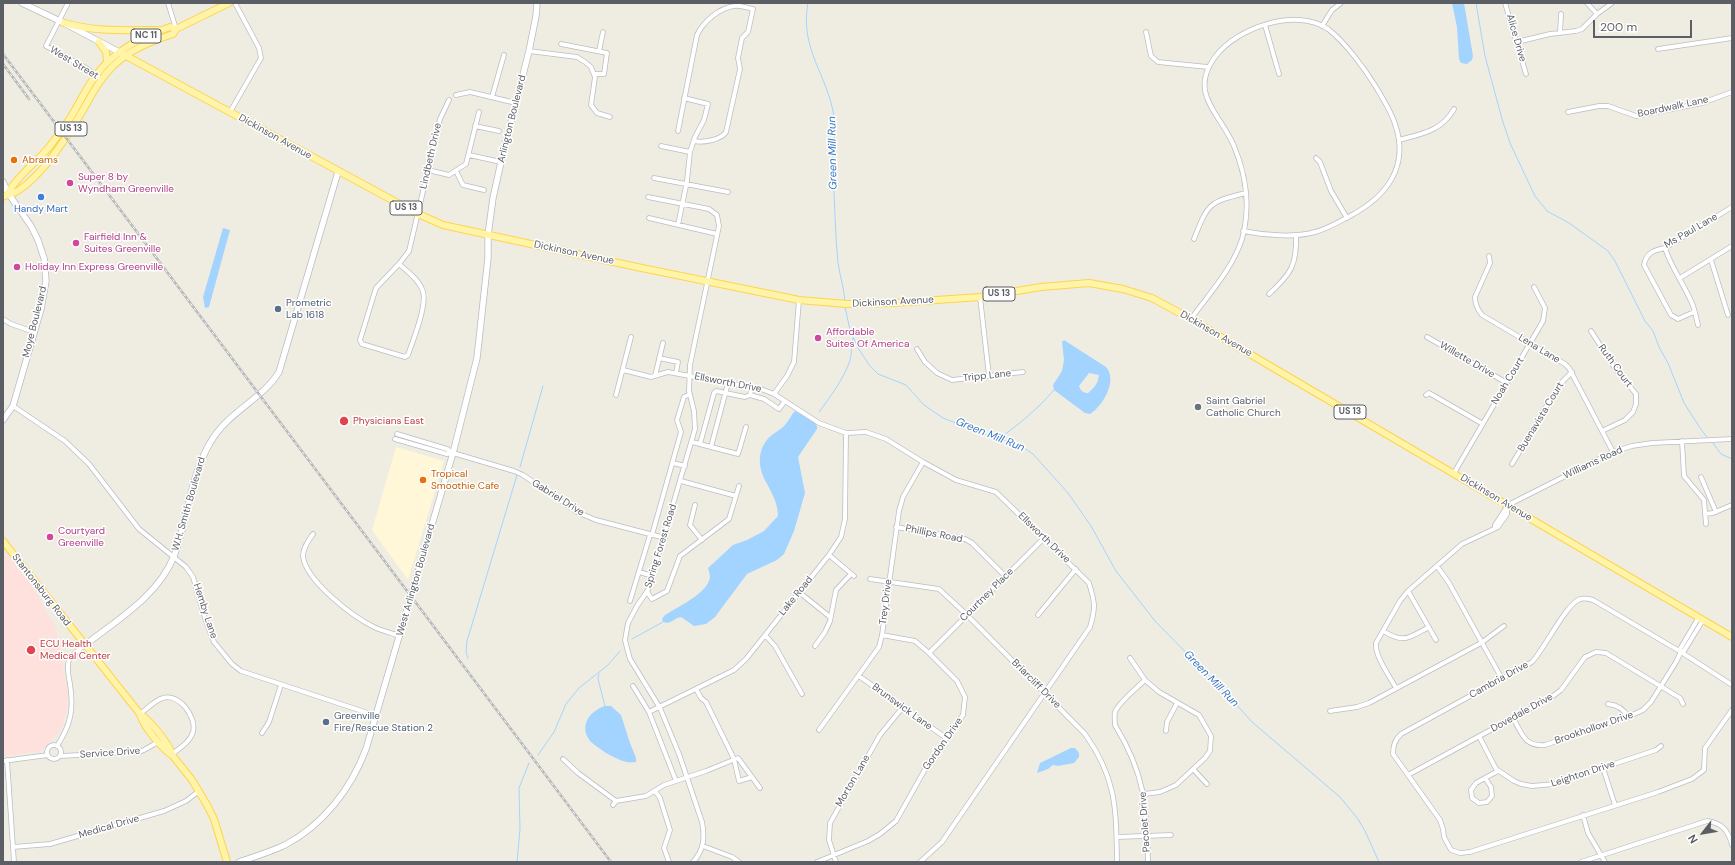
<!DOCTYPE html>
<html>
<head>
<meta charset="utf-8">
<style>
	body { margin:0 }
	#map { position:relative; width:1735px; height:865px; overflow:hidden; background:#efede2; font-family:"DM Sans",sans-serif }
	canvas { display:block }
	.frame { position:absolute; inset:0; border:4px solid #5b5f65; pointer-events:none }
	.north { position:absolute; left:1683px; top:813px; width:40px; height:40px; -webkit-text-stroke:3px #fff; paint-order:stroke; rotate:239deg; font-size:11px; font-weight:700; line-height:16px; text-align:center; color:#5b5f65 }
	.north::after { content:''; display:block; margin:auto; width:14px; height:18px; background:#5b5f65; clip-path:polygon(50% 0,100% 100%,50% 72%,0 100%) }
	.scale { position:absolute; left:1593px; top:20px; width:99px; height:18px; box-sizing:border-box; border:2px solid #5b5f65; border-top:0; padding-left:5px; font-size:12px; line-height:14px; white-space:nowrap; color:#5b5f65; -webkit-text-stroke:3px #fff; paint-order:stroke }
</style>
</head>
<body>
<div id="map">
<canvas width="1735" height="865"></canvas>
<div class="frame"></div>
<div class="north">N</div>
<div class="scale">200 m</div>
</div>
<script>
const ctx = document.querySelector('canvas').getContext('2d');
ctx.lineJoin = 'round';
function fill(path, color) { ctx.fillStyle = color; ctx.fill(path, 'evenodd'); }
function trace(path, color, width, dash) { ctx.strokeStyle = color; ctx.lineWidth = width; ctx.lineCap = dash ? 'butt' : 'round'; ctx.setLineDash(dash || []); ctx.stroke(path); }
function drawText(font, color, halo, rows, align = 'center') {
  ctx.font = font + ' "DM Sans",sans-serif'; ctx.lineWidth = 3; ctx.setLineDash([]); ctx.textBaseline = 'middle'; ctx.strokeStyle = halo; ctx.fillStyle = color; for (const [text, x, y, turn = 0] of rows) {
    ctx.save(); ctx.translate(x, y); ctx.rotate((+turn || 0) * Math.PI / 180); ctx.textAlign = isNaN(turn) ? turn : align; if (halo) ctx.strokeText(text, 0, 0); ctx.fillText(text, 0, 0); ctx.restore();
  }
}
fill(new Path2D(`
	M396,447L444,461L408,580L372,530Z`), '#fff7d8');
fill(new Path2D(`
	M3,549L32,586L56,628L68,694L67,710L61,730L42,751L3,756Z`), '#fee1dd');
fill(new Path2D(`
	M1452,3H1464L1473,56L1472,60L1467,64L1461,63L1459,59L1457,27Z
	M223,228L230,230L209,307L205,308L203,297Z
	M1064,340L1106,367C1118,380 1103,406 1090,414L1085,413L1054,390L1053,385L1062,371L1064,360L1062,342ZM1089,373L1099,375C1098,384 1094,388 1088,393C1083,393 1081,391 1079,386Z
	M795,411L813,421L817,426V429L798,457L805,493L794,531L784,554L777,560L747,574L715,617L706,624L694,626L681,617C673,618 672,625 663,622L662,619L664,616C676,607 708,594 710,577C710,575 709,571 708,568L733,545L747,540L764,531L778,516C778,504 772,493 766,482C757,466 757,447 772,435C776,432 781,429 784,426C789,421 791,415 795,411Z
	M605,706H611L621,715L630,743L636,758V762C624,764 616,758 606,753C601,749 595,746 591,742C578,727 589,711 605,706Z
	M1071,748H1075L1079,753V757L1074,763L1058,766L1053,765L1048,769L1037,773L1040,763Z`), '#a3d3ff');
trace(new Path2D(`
	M808,3C799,49 828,75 834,117C837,136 831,155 833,175C835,204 835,234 838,263C840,276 844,288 845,302
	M1476,3L1485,56L1502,119L1510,143L1535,196L1547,211L1569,223L1608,251L1615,261L1645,321L1653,331L1659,347L1668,363L1684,403L1700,428L1707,437
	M845,307L850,330L858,348L870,366L878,374L906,385L924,405L943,418L995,438L1018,444L1033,454L1068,493L1091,526L1116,571L1155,621L1225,692L1252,722L1340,797L1358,819L1365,831L1379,862
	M819,412C829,399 846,375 850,360C852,353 851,346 853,338
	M1000,438C1019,424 1038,409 1054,390
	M1713,443L1721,454L1732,459
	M520,467L543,386
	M632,639L663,622
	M468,658L466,652L467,641L517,475
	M599,674L598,679L605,706
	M538,755L554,732L566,704L579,688L608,665L620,651
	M517,862L520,829L519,788L529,763`), '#a3d3ff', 1);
const street = new Path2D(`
	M68,3L46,46L86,68L98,77
	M168,3L176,29
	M1505,3L1526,74
	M1587,3L1597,14
	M1265,25L1279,74
	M1322,26L1332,10L1341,3
	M1146,32L1151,56L1158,62L1208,67
	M1560,33L1561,14
	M1517,42L1550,34L1576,31L1582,29L1597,14L1612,3
	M561,44L607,53L604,74H594
	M1658,49L1732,38
	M529,51L577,57L585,62L591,67L595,77L591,105L597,113L610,117
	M599,51L603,32
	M456,95L470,92L516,103
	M492,97L504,55
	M230,112L261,58L259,48L235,3
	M1568,112L1599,106H1608L1636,116L1702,103L1732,92
	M475,126L499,131
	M678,131L697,35C703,22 719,8 734,6C740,5 748,8 753,9L748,32L742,38L738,58L740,69L726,132C721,140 703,143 694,141
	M1399,140C1421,134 1442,131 1454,109
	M661,146L690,152
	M469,155L501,162
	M1316,158L1320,162L1331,191L1347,218
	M428,170L449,175L466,164L479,112
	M456,171L463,185L484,190
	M654,178L728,192
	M648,197L709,209L717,215L719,226L690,365L689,391L694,411L695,429L648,590L637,606L628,623L625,640L627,648L630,659L660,708L679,754L702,822C705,837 704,850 693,862
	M649,218L717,234
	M678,225L687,181L690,152L695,137L704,120L708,104L684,98
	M1194,239C1208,203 1209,202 1246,193
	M1665,248C1671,267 1683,283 1691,301C1695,309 1696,318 1698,325
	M1489,256L1490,263L1475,297C1475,304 1477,309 1482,315L1565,364L1569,368L1613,452
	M1711,260L1728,315
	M399,264C407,271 418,279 422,289C429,302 413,340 408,355L405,357L362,344L360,340L376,288L399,264L409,251L440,119L449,100
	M1680,278L1732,246
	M1269,294C1291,274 1297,265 1296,235
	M980,297L989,376
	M1694,312L1678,319L1671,315L1644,265C1646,253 1654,250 1665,248L1732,207
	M3,319L11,324L34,332
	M1191,319C1209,294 1233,268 1242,239C1251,207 1246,175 1234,146C1220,113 1188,94 1215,57C1236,28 1296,7 1328,29C1345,42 1365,69 1376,87C1383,99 1391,111 1395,124C1410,167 1386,197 1350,216C1338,222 1327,229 1315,232C1295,238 1263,235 1243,231
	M1591,331L1614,367L1636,394V404L1633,412L1625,420L1602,431
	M1427,337L1507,383
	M917,349L925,362L937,373L952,380L1023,372
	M659,358L678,362L676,373
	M623,370L651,377L668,372L761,389L774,394L819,423L846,433L866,432L886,439L923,462L956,480L996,492L1089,583C1095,603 1096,607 1090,627L942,842L920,862
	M655,376L663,343
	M752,387L750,395L764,399L779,409L785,401
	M774,394L787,376L794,362L799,300
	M616,395L631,337
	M1426,395L1429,393L1483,424
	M13,406L65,441L89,464L139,529L186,567L193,577L205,618L214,642L232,664L241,671L377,716
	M397,434L447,449L453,453L514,471L523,475L577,512L596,520L665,538
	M395,439L447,454L453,453
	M1682,441L1684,476L1704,500L1706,524
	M692,442L738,454L746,427
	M700,444L714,393L716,391L745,397L750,395
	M711,447L728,383
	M673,463L685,466
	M1512,464L1559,385L1572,372
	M1454,473L1543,321L1545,308L1534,287
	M1701,477L1716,512
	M681,481L736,496
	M695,505L690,525L702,540
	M1705,514L1713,513L1732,505
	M896,527L965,539L972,543L1006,577
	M1495,528V525L1508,505L1613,452L1632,446L1652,443L1732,439
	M313,534C309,540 303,547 303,556C305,580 353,617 374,627C382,631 391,633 400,636
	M652,535L681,432L677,420L684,397L690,394
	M829,555L854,576
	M1437,566L1449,583L1502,679
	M639,572L653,576
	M870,579L939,589L967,615L1085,734C1117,779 1116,809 1117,862
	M1408,591L1436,640
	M647,592L652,599L667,591L680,556L729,519L739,486
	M799,592L830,617
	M630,601L650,535
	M1038,615L1076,569
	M1383,631C1405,644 1408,638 1429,627
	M765,635L775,646L802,694
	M815,646L825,632L830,621L836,590L851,574
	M1681,652L1684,651L1703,620
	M929,653L1044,538
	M1130,658L1145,680L1159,692L1199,715L1211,736L1210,751L1205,758L1176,785L1160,792L1144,794
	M859,676L946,738
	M1145,680C1137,688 1119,702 1115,712C1114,716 1115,721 1115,725C1145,774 1147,806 1148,862
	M1732,685L1681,652L1593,600C1589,599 1584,598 1580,599C1566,604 1545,648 1532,662L1401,734C1395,740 1393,745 1393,754L1440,820L1443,829L1444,837L1451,850L1460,853L1470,852L1658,792L1692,779L1704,770L1705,748L1732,710
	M633,686L649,712L676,781
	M1396,688C1390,677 1374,655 1376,643L1400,601L1408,591L1462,544L1498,527L1507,514V509
	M696,689L701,698L706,702L734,759L739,781L752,777
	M1608,704C1617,705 1624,709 1628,717
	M1330,711L1357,707L1369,703L1481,643L1504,626
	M649,712L734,670L746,659L829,555L841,537L845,519L846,433
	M140,714C147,709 155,700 163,698C179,693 197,717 193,732C190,742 180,748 172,754
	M1513,718C1522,733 1524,747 1545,745L1628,717L1643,710L1651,702L1676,662L1681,652L1680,649L1699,617
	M819,730L879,647L882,635L899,511L903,497L923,462
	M1166,731L1167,722L1177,703
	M262,733L269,722L281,685
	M1479,736L1496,769L1514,781L1521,784L1532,786L1554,784L1656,750L1661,746
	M47 752a7 7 0 1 1 14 0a7 7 0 1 1-14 0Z
	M57,746C71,724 74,710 70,684C69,677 66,668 69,660C72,654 80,649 85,645
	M60,756L139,752L144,750L158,742
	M563,759L578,773L616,801
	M7,760L14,862
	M3,761L48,755
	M1603,768L1615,805
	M1193,769L1207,784
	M1408,775L1553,696L1561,690L1585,657L1596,652L1606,653L1680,698L1683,704
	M1485,778L1476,783L1471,790L1472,798L1479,803L1487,802L1492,796L1491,787L1485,778L1498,771
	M655,791L660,798L670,830L664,848L669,862
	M613,805L616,801L646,796L664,785L706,771L738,758L760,788
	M1583,815L1588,833L1605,862
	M1117,837L1171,835
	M703,846L732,857L739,862
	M13,847L50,844L164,811L186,801L199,791
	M817,862L868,841L880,834L896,821L928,764L963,715L965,697L957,681L929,653L915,641L882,635
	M836,862L829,840L830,823L880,735L903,707
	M1581,862L1707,821C1722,823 1728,830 1732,845`);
const secondary = new Path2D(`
	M22,3L64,23L119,52
	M3,182L8,193L31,226L38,240L44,258L46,281L41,309L13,406L3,420
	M85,645C117,620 159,595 174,556C188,519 190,477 210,443C227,412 262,400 279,372L338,172
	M239,862C254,857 270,852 285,845C323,825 351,789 366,749L453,453L477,358L488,258V235L493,198L501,162L529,51L536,16L537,3`);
const primary = new Path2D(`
	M64,23C96,32 125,30 158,30
	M99,42L106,52L107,62
	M119,52L418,214L443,225L637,267L799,300L847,304L893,303L980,297L1041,287L1089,283L1123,289L1152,298L1191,319L1231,343L1732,637
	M8,193C18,175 37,162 50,146C59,134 68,123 75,110C82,98 88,85 97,74C115,50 142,37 170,27L176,29
	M3,197C8,193 15,194 19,190C42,175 63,143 77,120C89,101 97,81 114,65C131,49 152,41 173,34L176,29L229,3
	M3,541L140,714C151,721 169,744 173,756
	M140,714C143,726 162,749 173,756L192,780L207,805L214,819L227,862`);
trace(street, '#babdc3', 5.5);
trace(secondary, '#b8bcc2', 7);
trace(primary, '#ffd44c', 8);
trace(street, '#fff', 4);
trace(secondary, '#fff', 5.5);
trace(primary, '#fff4a8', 6);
const rail = new Path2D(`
	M3,54L611,862
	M3,64L29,99`);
trace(rail, '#b6b7b8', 2.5);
trace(rail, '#fff', 1, [3]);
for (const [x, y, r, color] of [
	[14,160,4,"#e8710a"],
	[70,183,4,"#d1479c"],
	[41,197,4,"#3f7fe0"],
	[76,243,4,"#d1479c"],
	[17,267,4,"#d1479c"],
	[278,309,4,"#5c6f8a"],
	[818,338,4,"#d1479c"],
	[1198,407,4,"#6b7280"],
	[344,421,5,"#e0444e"],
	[423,480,4,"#e8710a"],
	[50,537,4,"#d1479c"],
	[31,650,5,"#e0444e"],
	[326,722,4,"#5c6f8a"]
]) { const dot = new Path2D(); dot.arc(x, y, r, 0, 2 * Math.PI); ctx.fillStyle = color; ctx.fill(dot); trace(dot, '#fff', 1.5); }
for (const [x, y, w] of [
	[146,36,30],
	[71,129,32],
	[406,208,32],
	[999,294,32],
	[1350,412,32]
]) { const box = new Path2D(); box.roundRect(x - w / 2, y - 7, w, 14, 3); ctx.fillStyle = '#fff'; ctx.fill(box); trace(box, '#5b5f65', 1); }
drawText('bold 9px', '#5b5f65', null, [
	["NC 11",146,36],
	["US 13",71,129],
	["US 13",406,208],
	["US 13",999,294],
	["US 13",1350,412]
]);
drawText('10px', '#5b5f65', '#fff', [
	["Alice Drive",1516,38,74],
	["West Street",74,63,31],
	["Boardwalk Lane",1673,107,-12],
	["Arlington Boulevard",512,119,-76],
	["Dickinson Avenue",275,137,29],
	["Lindbeth Drive",431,156,-77],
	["Ms Paul Lane",1691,231,-30],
	["Dickinson Avenue",574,253,12],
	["Dickinson Avenue",893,302,-3],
	["Moye Boulevard",35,322,-76],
	["Dickinson Avenue",1216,334,30],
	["Lena Lane",1539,349,31],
	["Willette Drive",1467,360,30],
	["Ruth Court",1615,366,54],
	["Tripp Lane",987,376,-6],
	["Noah Court",1508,381,-59],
	["Ellsworth Drive",728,383,11],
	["Buenavista Court",1541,417,-59],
	["Williams Road",1593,463,-25],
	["Gabriel Drive",558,498,32],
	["Dickinson Avenue",1496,498,31],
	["W.H. Smith Boulevard",189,504,-74],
	["Phillips Road",934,534,11],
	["Ellsworth Drive",1044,538,44],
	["Spring Forest Road",661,546,-73],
	["West Arlington Boulevard",416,580,-74],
	["Stantonsburg Road",41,590,52],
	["Courtney Place",987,595,-45],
	["Lake Road",796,596,-51],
	["Trey Drive",886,602,-83],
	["Hemby Lane",205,611,72],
	["Cambria Drive",1499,680,-29],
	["Briarcliff Drive",1036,684,45],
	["Brunswick Lane",902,707,36],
	["Dovedale Drive",1522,713,-29],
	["Brookhollow Drive",1594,728,-19],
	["Gordon Drive",943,744,-55],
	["Service Drive",110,753,-4],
	["Leighton Drive",1583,774,-18],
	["Morton Lane",853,781,-60],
	["Pacolet Drive",1145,822,-94],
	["Medical Drive",109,827,-16]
]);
drawText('10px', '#c56008', '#fff', [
	["Abrams",22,160],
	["Tropical",431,474],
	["Smoothie Cafe",431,486]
], 'left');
drawText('10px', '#b23c85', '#fff', [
	["Super 8 by",78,177],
	["Wyndham Greenville",78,189],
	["Fairfield Inn &",84,237],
	["Suites Greenville",84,249],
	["Holiday Inn Express Greenville",25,267],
	["Affordable",826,332],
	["Suites Of America",826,344],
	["Courtyard",58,531],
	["Greenville",58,543]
], 'left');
drawText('10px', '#366cbe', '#fff', [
	["Handy Mart",41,209]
]);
drawText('10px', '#4e5e75', '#fff', [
	["Prometric",286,303],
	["Lab 1618",286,315],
	["Greenville",334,716],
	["Fire/Rescue Station 2",334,728]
], 'left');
drawText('10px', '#5b616d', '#fff', [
	["Saint Gabriel",1206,401],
	["Catholic Church",1206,413]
], 'left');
drawText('10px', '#be3a42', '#fff', [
	["Physicians East",353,421],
	["ECU Health",40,644],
	["Medical Center",40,656]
], 'left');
drawText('italic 11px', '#3777c5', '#fff', [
	["Green Mill Run",833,153,-91],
	["Green Mill Run",990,435,22],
	["Green Mill Run",1211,679,46]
]);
</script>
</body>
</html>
